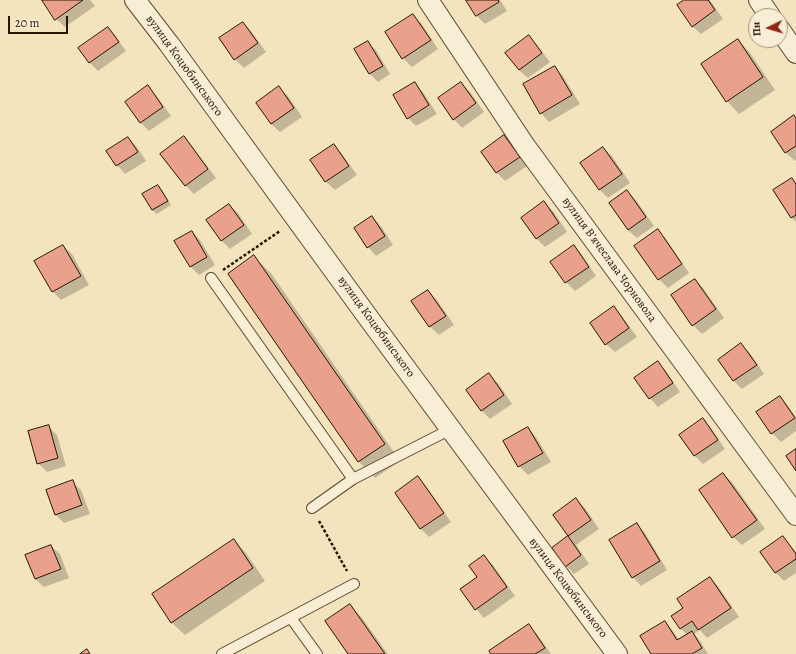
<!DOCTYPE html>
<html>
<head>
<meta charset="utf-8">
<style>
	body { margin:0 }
	#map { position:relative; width:796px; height:654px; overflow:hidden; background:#f4e4be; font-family:Alegreya,serif }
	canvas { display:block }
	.north { position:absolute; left:748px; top:8px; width:40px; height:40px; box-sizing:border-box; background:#f8edd5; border:1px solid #a59680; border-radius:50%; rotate:265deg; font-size:11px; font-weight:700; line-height:16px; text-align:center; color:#281400 }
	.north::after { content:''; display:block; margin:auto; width:14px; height:18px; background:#8f2418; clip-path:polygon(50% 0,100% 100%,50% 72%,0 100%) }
	.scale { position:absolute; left:8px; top:16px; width:60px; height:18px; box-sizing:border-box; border:2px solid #281400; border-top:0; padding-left:5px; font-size:12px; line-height:14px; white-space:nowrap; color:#281400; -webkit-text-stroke:3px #f8edd5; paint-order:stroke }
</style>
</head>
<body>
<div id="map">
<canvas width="796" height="654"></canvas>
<div class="north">Пн</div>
<div class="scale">20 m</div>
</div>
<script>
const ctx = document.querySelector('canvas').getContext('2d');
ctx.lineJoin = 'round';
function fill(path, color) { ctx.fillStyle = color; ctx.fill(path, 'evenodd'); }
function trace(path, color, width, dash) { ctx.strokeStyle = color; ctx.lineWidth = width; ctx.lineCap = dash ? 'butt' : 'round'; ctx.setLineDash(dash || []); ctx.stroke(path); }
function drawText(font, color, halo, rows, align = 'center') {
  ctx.font = font + ' Alegreya,serif'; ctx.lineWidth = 3; ctx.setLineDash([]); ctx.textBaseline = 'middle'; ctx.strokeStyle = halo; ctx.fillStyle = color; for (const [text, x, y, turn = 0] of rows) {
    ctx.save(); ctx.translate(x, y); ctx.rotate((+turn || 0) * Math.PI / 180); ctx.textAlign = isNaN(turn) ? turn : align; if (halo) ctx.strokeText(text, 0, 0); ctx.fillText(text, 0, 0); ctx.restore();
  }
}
fill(new Path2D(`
	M43,0H90L95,6L65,27L56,19Z
	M467,0H500L507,11L485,24L476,15Z
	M686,0H710L723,19L701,34L692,26Z
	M413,15L421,23L438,49L412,67L403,58Z
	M243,23L251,31L266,52L244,68L235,59Z
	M108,28L116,37L126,51L98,71L90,63L79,48Z
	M528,37L537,45L550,62L528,78L519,70Z
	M738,40L750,53L775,90L739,114L727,101Z
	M367,42L376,50L390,74L378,82L369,73Z
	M554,67L563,76L580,104L549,122L541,113Z
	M414,83L423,92L437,114L416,126L408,118Z
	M461,83L470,92L484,112L462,128L454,119Z
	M148,87L156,95L171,116L149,131L141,123L126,102Z
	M279,88L288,96L302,117L280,132L271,124Z
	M796,119V160L795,161L786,153L772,132Z
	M184,137L192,146L216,178L194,194L185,185Z
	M504,137L513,145L527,166L505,181L497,173L482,152Z
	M128,138L137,147L146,161L125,174L117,165Z
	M334,145L342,154L357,175L335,190L326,182L312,161Z
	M603,148L612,156L630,183L608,198L599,189Z
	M792,179L796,183V222L792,218L774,190Z
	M158,186L162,190L171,205L157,214L152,210L143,194Z
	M627,191L636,200L654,226L637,238L628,230Z
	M544,203L553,211L567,232L545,247L537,239Z
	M229,205L238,213L252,234L230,249L222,241L207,220Z
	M372,217L381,226L393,245L376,256L368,247Z
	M658,230L666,239L689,273L668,288L659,279L635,246Z
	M192,232L200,240L215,265L199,275L190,266Z
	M63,246L72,254L89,285L61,300L53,292L36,261Z
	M574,246L582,255L596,276L575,291L566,282L551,262Z
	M254,257L271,273L400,461L375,478L359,462L229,274Z
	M695,280L703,288L724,318L702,334L693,325Z
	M428,291L437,300L454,325L439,335L430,327L413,302Z
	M614,308L622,316L637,337L615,352L606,344Z
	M741,345L750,353L764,374L742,389L734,381L719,360Z
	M657,363L666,371L680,392L658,407L650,398L636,378Z
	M489,375L498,383L512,404L490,419L482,411L467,390Z
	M780,397L788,406L796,417V431L781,442L772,433Z
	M702,420L711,428L725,449L703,464L695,456L681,435Z
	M48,426L57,435L66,466L47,472L38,463Z
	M528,428L536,437L551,462L528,475L519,466L505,441Z
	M723,474L732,482L765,529L742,545L733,537Z
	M418,478L426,486L451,522L429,537L421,529L396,493Z
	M72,482L81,490L90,514L64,523L55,514Z
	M576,499L585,508L599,529L576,545L589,564L574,574L566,566L553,548L569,536L554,515Z
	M637,525L645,533L667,570L641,586L633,577Z
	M783,537L796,552V573L784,581L776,573L761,552Z
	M234,540L246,553L265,581L185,635L172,623L153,594Z
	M51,546L60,554L69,578L44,587L35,579L26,556Z
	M484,557L493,565L515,596L484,618L476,609Z
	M710,578L718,586L739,617L707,638L700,630L694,634L700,641L708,654H652L665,622L673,631L679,640L687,635L681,629L672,616L684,608Z
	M350,605L362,618L388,654H349Z
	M529,626L537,634L551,654H492Z`), '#0003');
const building = new Path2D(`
	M42,0H83L55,20Z
	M466,0H498L499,2L476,16Z
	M684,0H708L715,10L692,27L677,5Z
	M413,14L431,40L402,59L385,32Z
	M243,22L258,43L234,60L219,38Z
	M108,27L119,42L89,63L78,48Z
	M529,35L542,53L519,70L505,53Z
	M738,39L763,77L726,102L701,64Z
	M368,41L383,66L369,74L354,49Z
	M555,66L572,95L540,114L523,84Z
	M415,82L429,105L407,119L393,95Z
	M461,82L476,103L453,120L438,98Z
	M148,85L163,107L140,123L125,102Z
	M279,86L294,108L271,124L256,103Z
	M794,115L796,118V146L785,153L771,132Z
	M504,135L520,157L496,173L481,152Z
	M184,136L208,169L185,186L160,154Z
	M128,137L138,152L116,166L106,151Z
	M334,144L349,166L325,182L310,160Z
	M603,147L622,174L599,190L580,163Z
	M792,178L796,184V215L791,218L773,190Z
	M158,185L168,201L152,210L142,194Z
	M627,190L646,217L628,230L609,203Z
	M544,201L559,223L536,239L521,218Z
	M229,204L244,225L221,241L206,220Z
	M372,216L385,236L367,248L354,228Z
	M658,229L682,264L658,280L634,246Z
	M192,231L207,257L190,267L174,241Z
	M63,245L81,276L52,292L34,261Z
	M574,245L589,267L565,283L550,262Z
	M254,255L385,444L358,462L228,274Z
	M695,279L716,309L692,326L671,295Z
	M428,290L446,316L429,327L411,301Z
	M614,306L629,328L605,345L590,323Z
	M741,343L757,365L733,381L718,360Z
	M658,361L673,383L649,399L634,378Z
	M489,373L504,395L481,411L466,390Z
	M780,396L795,418L771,434L756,412Z
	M703,418L718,440L694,456L679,435Z
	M49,425L58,458L37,464L28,431Z
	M528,427L543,453L518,467L503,441Z
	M796,449V471L786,456Z
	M723,473L757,520L732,538L699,490Z
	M418,476L444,513L420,529L395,493Z
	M73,480L82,505L55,515L46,490Z
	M576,498L591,520L568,536L553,515Z
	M637,523L660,561L632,578L609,540Z
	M568,536L581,555L565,567L552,548Z
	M783,536L796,554V559L775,573L760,552Z
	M234,539L253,568L171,623L152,594Z
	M51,545L61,569L35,579L25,555Z
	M484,555L507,587L475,610L460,589L477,577L469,566Z
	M710,577L731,608L698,630L692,621L680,629L671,616L683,608L677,599Z
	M350,604L385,654H348L325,621Z
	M665,621L677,640L692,631L702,648L692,654H651L640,636Z
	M529,624L545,648L535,654H491L489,651Z
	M87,649L90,654H80Z`);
fill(building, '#e9a18c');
trace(building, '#281400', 1);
const lane = new Path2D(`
	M211,278L353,479
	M312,508L353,479L451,429
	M291,618L317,654
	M222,654L354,584`);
const street = new Path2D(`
	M135,0L169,44L370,320L617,654
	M428,0L525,146L796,515
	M759,0L770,16
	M780,30L796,53`);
trace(lane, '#5b4830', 12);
trace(street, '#5b4830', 22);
trace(new Path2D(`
	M223,270L280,231
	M319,521L347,571`), '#281400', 2.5, [3, 2]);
trace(lane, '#f8edd5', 10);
trace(street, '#f8edd5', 20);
drawText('12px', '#281400', '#f8edd5', [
	["вулиця Коцюбинського",184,66,54],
	["вулиця Вʼячеслава Чорновола",609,260,54],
	["вулиця Коцюбинського",376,327,54],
	["вулиця Коцюбинського",568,588,53]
]);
</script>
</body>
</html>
